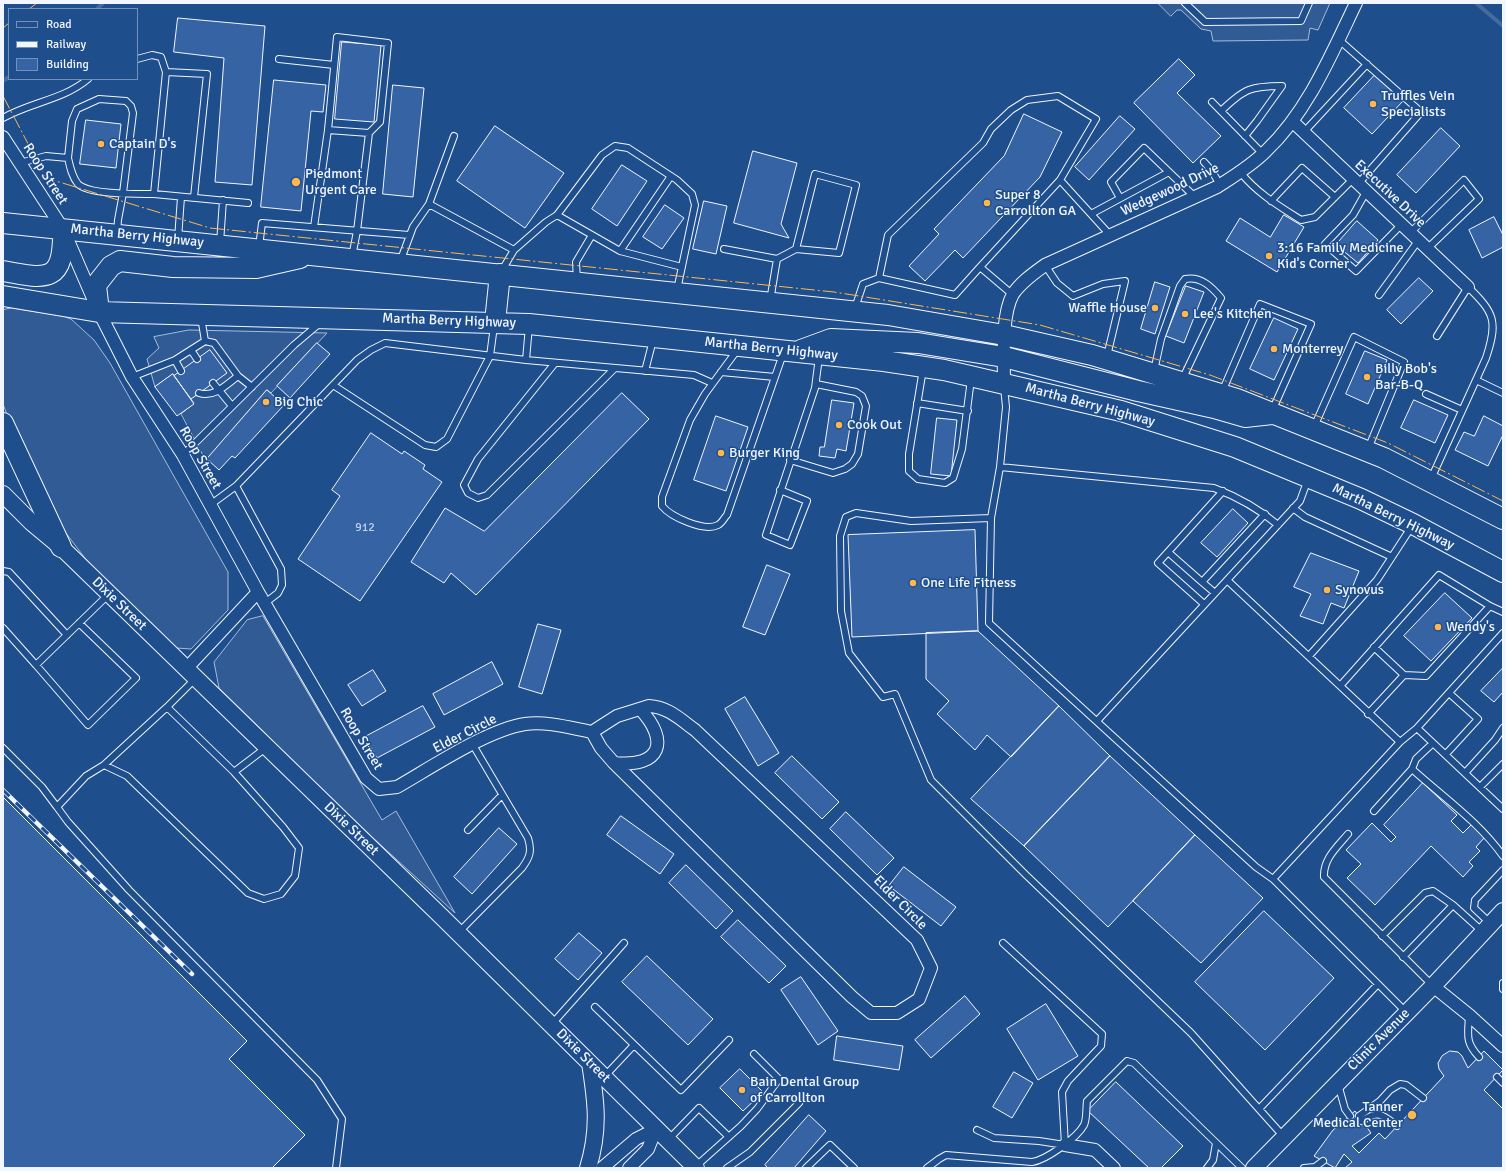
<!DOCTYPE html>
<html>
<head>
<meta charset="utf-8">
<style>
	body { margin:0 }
	#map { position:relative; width:1506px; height:1171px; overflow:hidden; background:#1f4e8c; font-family:Signika,sans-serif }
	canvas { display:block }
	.frame { position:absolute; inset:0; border:4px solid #f2f6ff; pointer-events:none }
	.legend { position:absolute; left:8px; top:8px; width:130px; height:72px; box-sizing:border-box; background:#1f4e8c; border:1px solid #7391ba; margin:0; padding:5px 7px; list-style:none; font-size:12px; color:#f2f6ff }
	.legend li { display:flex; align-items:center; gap:8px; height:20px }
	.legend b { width:20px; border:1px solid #7391ba }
</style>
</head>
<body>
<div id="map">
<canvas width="1506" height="1171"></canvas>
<div class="frame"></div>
<ul class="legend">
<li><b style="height:5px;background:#1f4e8c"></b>Road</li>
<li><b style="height:5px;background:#f2f6ff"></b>Railway</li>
<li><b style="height:11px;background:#3563a3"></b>Building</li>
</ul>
</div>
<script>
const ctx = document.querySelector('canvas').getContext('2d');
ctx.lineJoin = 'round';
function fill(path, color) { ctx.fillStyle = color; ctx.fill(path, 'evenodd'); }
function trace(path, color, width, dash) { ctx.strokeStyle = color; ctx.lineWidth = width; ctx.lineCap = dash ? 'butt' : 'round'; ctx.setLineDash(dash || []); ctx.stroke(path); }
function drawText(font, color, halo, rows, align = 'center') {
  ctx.font = font + ' Signika,sans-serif'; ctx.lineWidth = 3; ctx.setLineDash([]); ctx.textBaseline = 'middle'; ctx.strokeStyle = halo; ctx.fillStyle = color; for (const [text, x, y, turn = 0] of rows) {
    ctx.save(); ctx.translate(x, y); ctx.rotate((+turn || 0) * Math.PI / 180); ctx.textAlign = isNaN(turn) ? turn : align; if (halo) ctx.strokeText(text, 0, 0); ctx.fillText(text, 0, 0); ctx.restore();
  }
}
const built = new Path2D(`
	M1158,3H1330L1318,30L1310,28L1308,40L1213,41L1211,31L1201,29L1181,10H1177L1171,16Z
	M12,308L63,316L71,319L94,340L110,363L228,572V610L191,649L176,648L91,566L59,524L24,460L3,404V310Z
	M189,330L327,333L271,393L267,390L206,461L181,414L194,403L173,374L155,387L147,359L159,348L154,337Z
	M263,616L382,820L396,811L455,913L349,816L219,688L214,662L247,620Z`);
fill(built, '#305b95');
trace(built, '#a8bbd7', 1);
trace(new Path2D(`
	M1476,3L1503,26
	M97,9L103,3
	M3,81L9,77`), '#446ba0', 4);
const building = new Path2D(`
	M178,18L265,26L252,185L215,182L224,58L174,52Z
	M342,42L381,45L374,122L335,119Z
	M1179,59L1195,75L1177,93L1221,136L1193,163L1134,103Z
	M1375,75L1403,101L1372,134L1344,108Z
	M274,80L326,85L323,112L311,111L301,211L261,207Z
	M393,85L424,88L413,197L383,194Z
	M1024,114L1062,132L1040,177L963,258L955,250L925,281L909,266L939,234L934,229L1004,156Z
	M1120,116L1135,129L1089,180L1075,167Z
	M86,120L121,124L116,168L80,164Z
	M495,126L564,173L525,228L457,181Z
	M1441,128L1460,146L1416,193L1397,175Z
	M753,151L797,163L781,224L789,238L734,223Z
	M622,165L647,181L617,226L592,209Z
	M704,201L727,206L716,254L693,249Z
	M665,205L684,218L662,249L643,237Z
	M1284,215L1304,227L1277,272L1226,241L1240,218L1270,237Z
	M1494,217L1503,235V247L1482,258L1469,230Z
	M1357,221L1378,240L1358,263L1336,245Z
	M1419,278L1433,291L1401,324L1387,310Z
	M1155,282L1170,287L1155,334L1141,329Z
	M1186,286L1204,292L1184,343L1166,336Z
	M1274,318L1298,329L1274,380L1250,369Z
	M317,343L330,354L290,398L277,386Z
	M210,350L227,373L191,399L174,376Z
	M1365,351L1387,360L1368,404L1346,394Z
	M173,374L194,404L177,416L155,387Z
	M267,390L284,405L235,458L232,456L219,470L207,459Z
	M622,393L649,419L476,595L451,573L444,583L411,562L445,508L484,531Z
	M832,400L854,403L846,451L837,449L835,458L819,456L820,447H824Z
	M1414,400L1448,415L1435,443L1401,428Z
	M716,416L748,427L726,491L694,480Z
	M1484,416L1503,426V435L1488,466L1455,450L1464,432L1474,436Z
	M937,418L957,420L951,476L931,474Z
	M371,433L402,454L404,451L425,465L423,469L442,482L360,601L298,559L340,496L332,490Z
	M1233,509L1248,523L1217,557L1201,543Z
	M975,530L978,631L852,637L848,535Z
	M1311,553L1359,571L1344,608L1331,603L1323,624L1300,616L1311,594L1294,587Z
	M767,565L790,574L765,635L743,627Z
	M1445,593L1472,618L1431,661L1404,636Z
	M538,624L561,630L542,694L519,687Z
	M978,631L1059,706L1011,757L987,735L975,750L937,714L949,701L926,679V633Z
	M492,662L503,684L444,715L433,694Z
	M1503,668V692L1494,702L1481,691Z
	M373,670L386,691L362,706L348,685Z
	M745,697L779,753L758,766L725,709Z
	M423,706L435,727L377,758L365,737Z
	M1059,706L1110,756L1024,846L971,799Z
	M792,756L839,802L822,819L775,773Z
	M1110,756L1195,835L1108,927L1024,846Z
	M1423,783L1457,815L1451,821L1463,833L1471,825L1484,838L1476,847L1480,851L1469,862L1473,866L1463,877L1431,846L1375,905L1347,878L1361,864L1346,850L1372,823L1391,842L1396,837L1384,825Z
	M3,797L247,1041L229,1059L305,1135L272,1168H3Z
	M846,812L894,858L877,875L830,829Z
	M621,816L674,854L660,874L607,835Z
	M499,828L517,844L472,894L454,877Z
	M1195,835L1263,898L1201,963L1133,901Z
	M686,865L733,911L716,929L669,883Z
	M904,867L956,907L941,926L889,886Z
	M1264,911L1334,978L1265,1050L1195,982Z
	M738,920L786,966L769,983L721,937Z
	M579,933L602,953L578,980L555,959Z
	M647,956L713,1019L688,1045L622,982Z
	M801,977L838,1031L818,1045L781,990Z
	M965,996L980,1014L931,1058L915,1040Z
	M1046,1004L1078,1056L1038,1080L1007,1029Z
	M837,1036L903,1046L899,1070L834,1060Z
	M1450,1051L1458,1052L1462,1056L1468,1068L1484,1051L1503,1070L1484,1090L1503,1109V1168H1345L1352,1162L1344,1154L1335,1168L1314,1156L1333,1130L1355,1111L1371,1133L1352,1146L1359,1153L1379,1133L1385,1139L1444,1076L1439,1069L1438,1063L1442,1056Z
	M740,1069L763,1092L743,1111L720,1088Z
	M1014,1072L1033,1083L1012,1118L993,1107Z
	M1116,1082L1183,1146L1161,1168H1149L1088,1111Z
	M809,1115L826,1131L794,1168H768L765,1165Z`);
fill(building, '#3563a3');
trace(building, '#f2f6ff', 1);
const service = new Path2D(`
	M1185,3L1205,22L1301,21L1309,3
	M1338,39L1421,112L1358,184
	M137,59L152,55L161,57L166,72L154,194L248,203
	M279,59L334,65
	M166,72L207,74L194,197
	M1212,102L1263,154
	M1221,111C1244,89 1250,86 1282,86L1257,121L1245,136
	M3,118C31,102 63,100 88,79
	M328,130L337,37L388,43L380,122L369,133
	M1304,132L1367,64
	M68,158L72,121L77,109L99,99L126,101L131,106L133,113L123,193L118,220L117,233
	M1204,162L1212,171L1220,185
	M20,163L46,156L68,158C70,167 72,177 78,184C89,195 138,194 154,194
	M1241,173C1257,193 1279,206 1301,220L1315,217L1353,179
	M1366,192L1353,215L1325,244L1356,271L1401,225
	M1120,198L1111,182L1144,148L1195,197
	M1271,201L1302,168L1335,197
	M429,204L454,136
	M1091,214L1169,172
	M557,215L620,251L682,267
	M314,227L328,130L369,133L357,231L352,257
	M1410,233L1464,180L1479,199L1427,249
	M178,239L181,197
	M220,243L223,200
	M259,247L262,223L409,235
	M724,249L777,259L770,301
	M620,251L671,176
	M777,259L796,249L839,253L856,185L815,174L796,249
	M400,262L413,227L429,204L514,250
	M1045,265L1057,283L1073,296L1103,284L1125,281L1107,356
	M501,272L514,250L546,222L557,215L602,155L615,146L628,148L677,180L692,194L695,205L677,290
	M879,278L888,235L983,143L991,129L1011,110L1027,100L1058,96L1096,119L1060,180
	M577,280L576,262L592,235
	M1013,295L980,267L1060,180L1110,235
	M1379,295L1418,241
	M855,308L863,284L879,278L955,295L980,267
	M738,349L705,394L690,420L662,497V506C671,517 704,532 718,525C722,523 724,518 727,515L783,354
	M191,350L197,359
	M175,360L181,371
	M526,360L529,326
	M555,363L478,459L464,485L468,493L478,498L487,495L614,369
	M923,369L909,454V471L918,479L945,483L953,478L962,449L971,379
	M645,371L653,340
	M1154,371L1161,339L1180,286L1185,279C1201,276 1212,287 1221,298L1182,380
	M721,372L775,377
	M238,376L252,387
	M132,377L175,360L205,341L201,317
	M1476,380L1503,393
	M213,383L232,406
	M333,385L425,445L436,447L447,439L490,356L494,326
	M1004,387L1006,407L1000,467L991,518L989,623L1256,867L1273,879L1400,742L1417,728L1503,633
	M1222,392L1260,304L1311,324L1272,411
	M199,393C214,398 226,385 238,376L214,343L205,341
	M1426,394L1462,410
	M917,403L968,411
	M1314,427L1354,337L1404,362L1368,449
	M183,455L294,345L320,323
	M790,460L833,473L845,469L852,464L858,454L866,406L862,396L856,392L816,384
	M1000,467L1214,488C1238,497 1259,509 1278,525
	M1431,479L1486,358C1498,322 1495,313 1468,287L1437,336
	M236,486L281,569L282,585L278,593L265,603
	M780,490L807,501L790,545L766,535L815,388L819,357
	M210,505L236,486L357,360L371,350L385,343L526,360L694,375L712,383
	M1293,508L1305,517L1392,557
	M991,518L911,521L856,513L846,517L840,536L841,611L849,653L883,697L895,694L931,780L1026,875L1191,1033L1284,1137
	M1168,552L1202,582L1265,514
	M3,571L9,572L67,635
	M1227,580L1400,742
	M1202,582L1215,593
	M1204,604L1158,563L1223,491
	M79,623L136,678L88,725L36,665L109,594
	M3,628L36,665
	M1374,647L1404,675L1426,676L1490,606
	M1309,656L1377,580L1412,526
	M1340,686L1439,575L1490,606L1503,612
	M167,707L196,678
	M1368,714L1404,675
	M1097,721L1300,501L1308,479
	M1417,728L1503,809
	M267,747L234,772L283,827L299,848L295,876L281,894L264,899L248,893L127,776L104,765L86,776L57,807L68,822L129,890L317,1080L342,1119L336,1168
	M3,748L42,787L57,807
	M1446,754L1478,719L1449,693
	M104,765L167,707L234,772
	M1412,769C1443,797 1479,822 1503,856
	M1465,773L1495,740L1503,728
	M1480,787L1503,764
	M1374,811L1412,769L1416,759L1433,743
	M468,830L502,795
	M1348,834C1337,847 1323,859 1324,877L1432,985
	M1273,879L1406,1012
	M1491,924L1474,908L1475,900L1503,870
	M459,932L522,868C530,857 532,851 528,838L473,745
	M1382,936L1425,893L1433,891L1453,905L1483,932
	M1003,943L1102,1034L1101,1046L1068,1081L1062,1092L1065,1145
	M1403,957L1453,905
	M1503,983V989
	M595,1007L681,1090L729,1040
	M1469,1016C1468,1035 1465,1042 1479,1057
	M552,1024L624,943
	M604,1077L634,1045
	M1497,1077L1503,1083
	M1338,1084L1345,1109L1350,1116
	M1259,1109L1378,984
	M1359,1116L1380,1101L1390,1090L1400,1084L1406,1085L1423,1098
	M1362,1121C1379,1110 1382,1114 1397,1126
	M977,1130L994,1138L1039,1141L1065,1145
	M669,1139L699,1108L729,1137
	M695,1167L741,1126L757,1109L779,1079L754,1054
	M727,1168L750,1152L799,1103
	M806,1168L830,1145L854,1168
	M927,1168L939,1159L946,1155L1032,1162C1046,1160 1077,1138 1084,1125C1087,1119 1086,1107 1087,1101L1127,1061L1134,1063L1242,1168
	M1207,1168L1213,1160L1216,1143
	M1304,1168L1315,1167L1323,1161`);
const minor = new Path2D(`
	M1292,121L1468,287
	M3,137L63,229L99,312L132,377L183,455L258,592L366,778L379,789L397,787C432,767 487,730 525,724C547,721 571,728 592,732
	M1004,383C1004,360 1001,315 1013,294C1021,282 1034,273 1045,265L1217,187C1234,176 1251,166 1266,151C1308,111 1331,55 1356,3
	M186,669L258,592
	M649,706C668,707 680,719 695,730L917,940L931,968L919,999L897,1013H871L852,997L614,763L601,748L592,732L617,716Z
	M614,763C661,768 670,741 640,709
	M1433,986L1469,1015L1503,1046
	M1065,1145L1095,1150L1114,1168
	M602,1168L636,1139L656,1129
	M629,1168L648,1149L656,1129`);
const tertiary = new Path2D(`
	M3,494L31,522L61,547L443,918L696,1168
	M588,1168C600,1129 596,1101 590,1063
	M1254,1168L1433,986L1503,911`);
const primary = new Path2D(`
	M3,223L888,315L1004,335L1092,355L1237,399L1384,458L1503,519
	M3,271C49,280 64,282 63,229
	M3,296L99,312L529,324L884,361L944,370L1121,411L1235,447L1361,499L1413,524L1503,572
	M99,312L96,285L111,266L120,261L173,267L256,268L300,258
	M495,322L500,274
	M801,350L831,339L918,343L1004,357L1138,391L1214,408L1245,417L1272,414
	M3,423L61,547`);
trace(service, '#f2f6ff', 8);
trace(minor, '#f2f6ff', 14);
trace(tertiary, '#f2f6ff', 18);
trace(primary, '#f2f6ff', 22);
trace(service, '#1f4e8c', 6);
trace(minor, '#1f4e8c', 12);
trace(tertiary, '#1f4e8c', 16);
trace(primary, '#1f4e8c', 20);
const rail = new Path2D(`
	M3,790L192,974`);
trace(rail, '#f2f6ff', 4.5);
trace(rail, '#1f4e8c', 3, [9]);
trace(new Path2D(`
	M29,9L37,3
	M3,28L9,23
	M3,96L46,178L210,228L834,292L1040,325L1210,375L1388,443L1503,501`), '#ffb74d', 1, [14, 3, 2, 3]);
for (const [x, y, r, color] of [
	[1373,104,4,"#ffb74d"],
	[101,144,4,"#ffb74d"],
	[296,182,5,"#ffb74d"],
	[987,203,4,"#ffb74d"],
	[1269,256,4,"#ffb74d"],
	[1155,308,4,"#ffb74d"],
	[1185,314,4,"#ffb74d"],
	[1274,349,4,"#ffb74d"],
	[1367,377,4,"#ffb74d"],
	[266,402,4,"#ffb74d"],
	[839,425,4,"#ffb74d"],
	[721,453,4,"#ffb74d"],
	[913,583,4,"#ffb74d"],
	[1327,590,4,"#ffb74d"],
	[1438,627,4,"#ffb74d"],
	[742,1090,4,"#ffb74d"],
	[1412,1115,5,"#ffb74d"]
]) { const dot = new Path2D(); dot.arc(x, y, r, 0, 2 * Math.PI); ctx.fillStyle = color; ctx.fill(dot); trace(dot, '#1f4e8c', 1.5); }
drawText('12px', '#c3d1e8', null, [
	["912",365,528]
]);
drawText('14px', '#f2f6ff', '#1f4e8c', [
	["Truffles Vein",1381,96],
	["Specialists",1381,112],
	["Captain D's",109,144],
	["Piedmont",305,174],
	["Urgent Care",305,190],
	["Super 8",995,195],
	["Carrollton GA",995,211],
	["3:16 Family Medicine",1277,248],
	["Kid's Corner",1277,264],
	["Waffle House",1147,308,"right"],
	["Lee's Kitchen",1193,314],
	["Monterrey",1282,349],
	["Billy Bob's",1375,369],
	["Bar-B-Q",1375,385],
	["Big Chic",274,402],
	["Cook Out",847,425],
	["Burger King",729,453],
	["One Life Fitness",921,583],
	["Synovus",1335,590],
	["Wendy's",1446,627],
	["Bain Dental Group",750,1082],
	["of Carrollton",750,1098],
	["Tanner",1403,1107,"right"],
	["Medical Center",1403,1123,"right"]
], 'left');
drawText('14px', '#f2f6ff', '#1f4e8c', [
	["Roop Street",45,174,57],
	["Wedgewood Drive",1170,190,-25],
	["Executive Drive",1390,194,43],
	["Martha Berry Highway",137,236,6],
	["Martha Berry Highway",449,321,2],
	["Martha Berry Highway",771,349,6],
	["Martha Berry Highway",1090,405,15],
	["Roop Street",200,458,60],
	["Martha Berry Highway",1393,517,26],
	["Dixie Street",119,604,44],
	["Elder Circle",465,734,-27],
	["Roop Street",361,739,59],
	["Dixie Street",351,829,44],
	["Elder Circle",900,903,45],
	["Clinic Avenue",1379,1040,-45],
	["Dixie Street",583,1056,45]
]);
</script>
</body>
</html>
